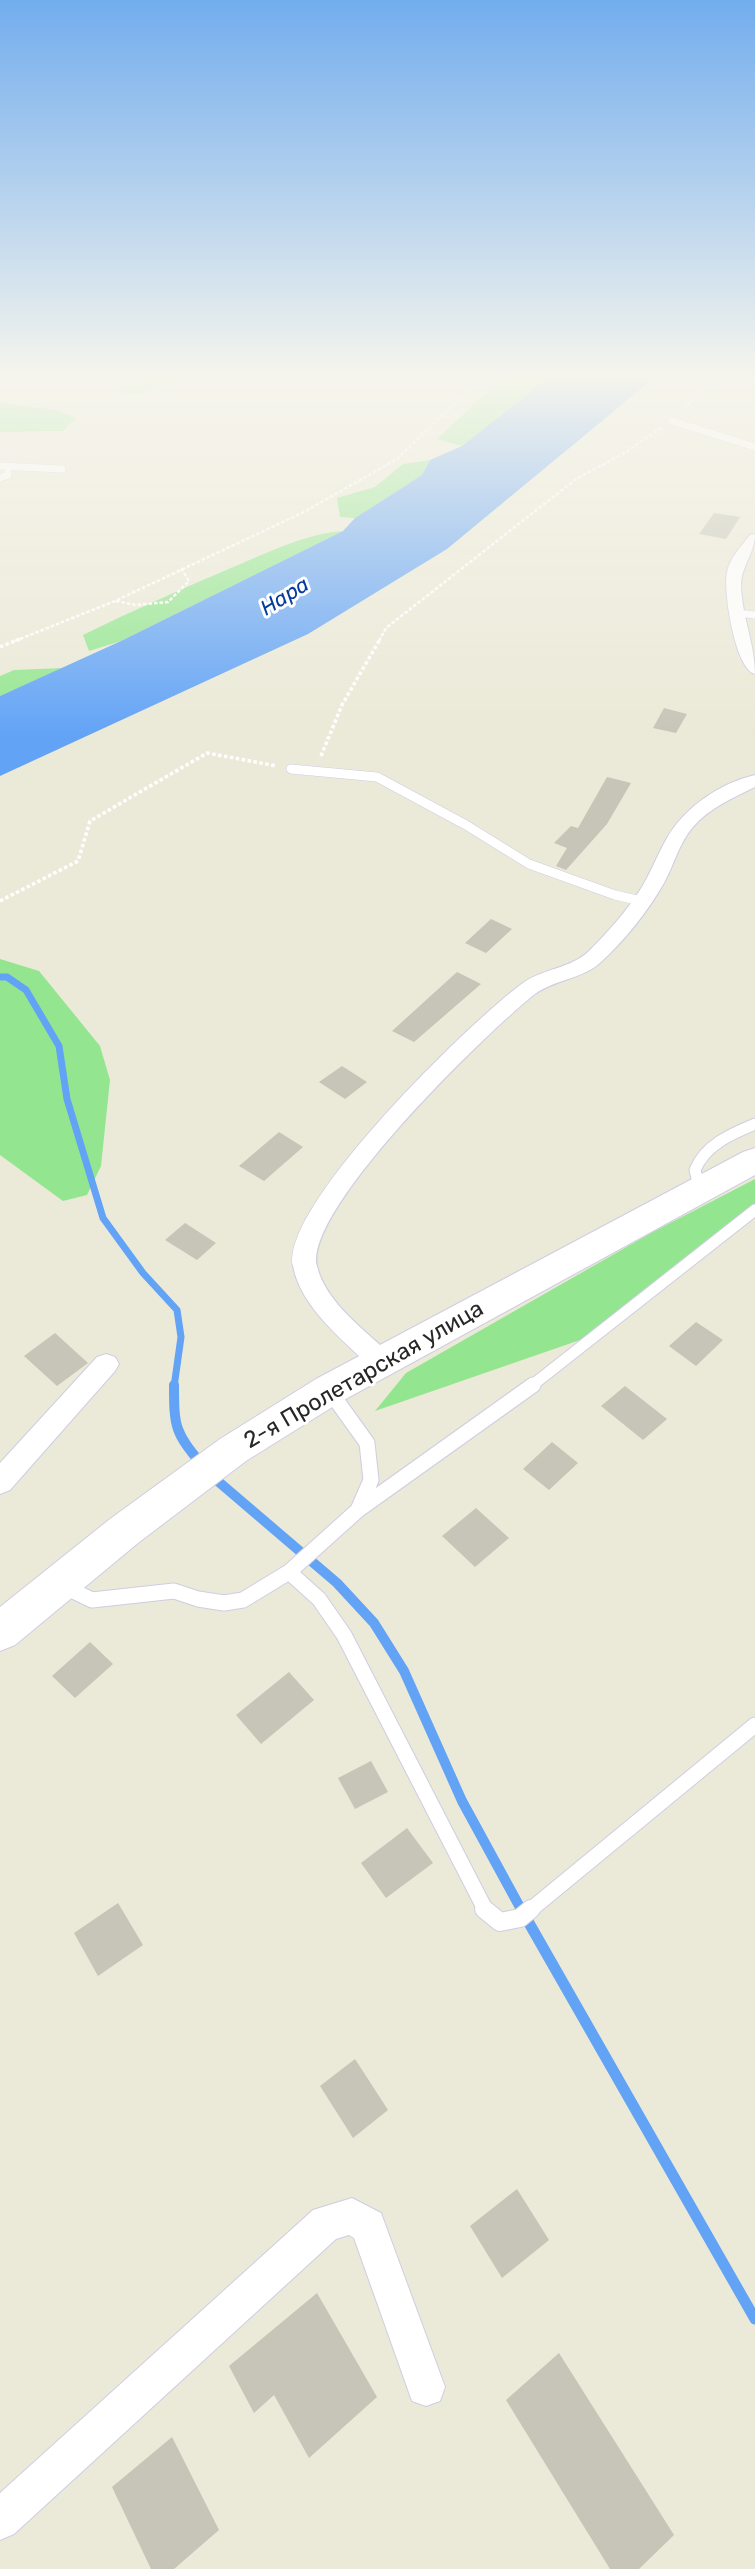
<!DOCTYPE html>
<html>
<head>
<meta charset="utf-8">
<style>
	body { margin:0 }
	canvas { display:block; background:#ebe9d7 }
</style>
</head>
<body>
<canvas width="755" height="2569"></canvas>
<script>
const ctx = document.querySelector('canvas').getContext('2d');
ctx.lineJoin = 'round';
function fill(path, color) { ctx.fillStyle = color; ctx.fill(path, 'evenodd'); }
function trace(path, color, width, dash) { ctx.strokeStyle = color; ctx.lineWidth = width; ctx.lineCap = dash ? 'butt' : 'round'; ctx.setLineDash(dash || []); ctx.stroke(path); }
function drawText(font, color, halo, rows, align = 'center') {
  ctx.font = font + ' Rubik,sans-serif'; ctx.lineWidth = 6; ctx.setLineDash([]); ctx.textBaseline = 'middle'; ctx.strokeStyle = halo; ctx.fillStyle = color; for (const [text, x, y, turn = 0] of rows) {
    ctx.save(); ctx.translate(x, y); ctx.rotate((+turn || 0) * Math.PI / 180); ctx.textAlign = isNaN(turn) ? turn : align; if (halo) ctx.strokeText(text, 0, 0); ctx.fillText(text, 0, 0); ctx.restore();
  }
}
fill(new Path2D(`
	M141,378H175L142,394H122V388Z
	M502,378H548L462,446L437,439Z
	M0,402L57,410L76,418L63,431L0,432Z
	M430,460L422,475L355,518L340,517L337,498L375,487L403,464Z
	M343,531L121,641L89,651L83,635C132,611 181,589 231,568C267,553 304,534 343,531Z
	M63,668L0,696V676L14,670Z
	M0,959L39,971L100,1046L110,1080L101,1166L87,1195L63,1201L0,1155Z
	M755,1179V1211L580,1340L375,1411L406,1373L651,1233Z`), '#93e68f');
fill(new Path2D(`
	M548,378H654L447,549L308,634L0,776V696L121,641L343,531L355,518L422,475L430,460L462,446Z`), '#62a3f6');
trace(new Path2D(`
	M0,977H7L26,990L59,1046L67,1099L103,1218L143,1273L177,1310L181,1337L174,1387`), '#62a3f6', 7);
trace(new Path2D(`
	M174,1385C174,1428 175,1432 202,1465
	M213,1477L337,1583L374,1623L404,1671L462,1801L522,1911`), '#62a3f6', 10);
trace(new Path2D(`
	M521,1909L755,2319`), '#62a3f6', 11);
fill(new Path2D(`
	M714,513L740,517L726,539L699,534Z
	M664,708L687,714L676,733L653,728Z
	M607,777L631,783L607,824L566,870L556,866L567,848L554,843L571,826L578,828Z
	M491,919L512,929L486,953L465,943Z
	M457,972L481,984L414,1042L392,1031Z
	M342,1066L367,1082L345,1099L319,1082Z
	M279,1132L303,1147L264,1181L239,1166Z
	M185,1223L216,1243L197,1260L165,1240Z
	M696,1322L723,1340L696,1366L669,1346Z
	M55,1333L88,1363L57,1386L24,1356Z
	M625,1386L667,1419L643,1440L601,1406Z
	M552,1442L578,1463L549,1490L523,1469Z
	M476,1508L509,1538L475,1567L442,1536Z
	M90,1642L113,1664L75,1698L52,1676Z
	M289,1672L314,1700L261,1744L236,1715Z
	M371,1761L388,1792L355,1809L338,1778Z
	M407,1828L433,1863L386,1898L361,1863Z
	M118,1903L143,1945L98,1976L74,1933Z
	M355,2059L388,2110L353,2138L320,2086Z
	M517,2189L549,2240L502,2278L470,2226Z
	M317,2293L377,2397L309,2458L274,2395L254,2413L229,2366Z
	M559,2353L674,2535L639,2569H610L506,2400Z
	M172,2437L219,2530L174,2569H151L112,2487Z`), '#c6c5b7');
const laneFar4 = new Path2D(`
	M672,421L755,447
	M0,466L62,469
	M0,478L8,475V466
	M738,613L755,615`);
const laneFar3 = new Path2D(`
	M291,769L377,777L466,825L529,864L615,895L641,901`);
const laneFar2 = new Path2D(`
	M700,1190L695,1170C705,1145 731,1134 755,1124
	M530,1387L755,1210`);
const laneFar1 = new Path2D(`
	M358,1510L533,1385
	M289,1572L319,1599L344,1635L486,1911
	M65,1587L92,1600L174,1591L198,1599L224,1603L243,1600L289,1572L358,1510L371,1480L367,1443L329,1390
	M529,1911L755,1725`);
const lane = new Path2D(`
	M484,1909L500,1922L520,1918L531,1909`);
const street = new Path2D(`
	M755,534C755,553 741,566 741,586C742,617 755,644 755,674C735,669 723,591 727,572C730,558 741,546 750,535Z
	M755,775V787C733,798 709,808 693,827C679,843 674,865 664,883C648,911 625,940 601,962C583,979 556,979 535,994C489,1030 304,1209 317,1266C325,1302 366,1331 391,1355L395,1362L391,1369L382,1372L373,1369C344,1341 301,1308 293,1266C281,1205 473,1019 523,983C544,968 570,969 589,951C607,933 626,912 640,890C651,873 657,855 667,838C685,807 720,783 755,775Z
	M106,1354L115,1357L119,1364L115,1371L10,1490L0,1494V1463L97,1357Z
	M352,2198L381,2213L445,2387L440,2401L426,2406L412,2401L354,2238L349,2235L336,2239L14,2534L0,2540V2493L313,2210Z`);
const secondary = new Path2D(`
	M755,1148V1175L342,1401L246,1461L138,1543L15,1645L0,1651V1607L110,1519L220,1439L316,1379L743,1152Z`);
trace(laneFar4, '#cfcde2', 8);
trace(laneFar3, '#cfcde2', 10);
trace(laneFar2, '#cfcde2', 13);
trace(laneFar1, '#cfcde2', 17);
trace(lane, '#cfcde2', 20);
trace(street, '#cfcde2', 2);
trace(secondary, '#cfcde2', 2);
trace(new Path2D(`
	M684,409L712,378
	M116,601L135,605L168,602L189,581L181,568
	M15,641L115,601L304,512L397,459L481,378
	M379,641L386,628L576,479L623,454L661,428`), '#fff', 2.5, [3.5, 2]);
trace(new Path2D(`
	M0,647L20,639
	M321,756L342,705L380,639
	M0,901L78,861L90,821L207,753L277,766`), '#fff', 3.5, [3.5, 2.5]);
trace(laneFar4, '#fff', 7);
trace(laneFar3, '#fff', 9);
trace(laneFar2, '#fff', 11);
trace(laneFar1, '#fff', 15);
trace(lane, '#fff', 18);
fill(street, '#fff');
fill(secondary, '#fff');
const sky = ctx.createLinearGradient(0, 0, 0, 737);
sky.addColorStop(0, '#72adee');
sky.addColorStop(0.51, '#f6f5ed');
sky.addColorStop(1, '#f6f5ed00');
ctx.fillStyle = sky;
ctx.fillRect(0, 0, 755, 737);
drawText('italic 21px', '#043c9e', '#fff', [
	["Нара",285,597,-32]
]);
drawText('23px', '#272727', '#fff', [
	["2-я Пролетарская улица",364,1375,-30]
]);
</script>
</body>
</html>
